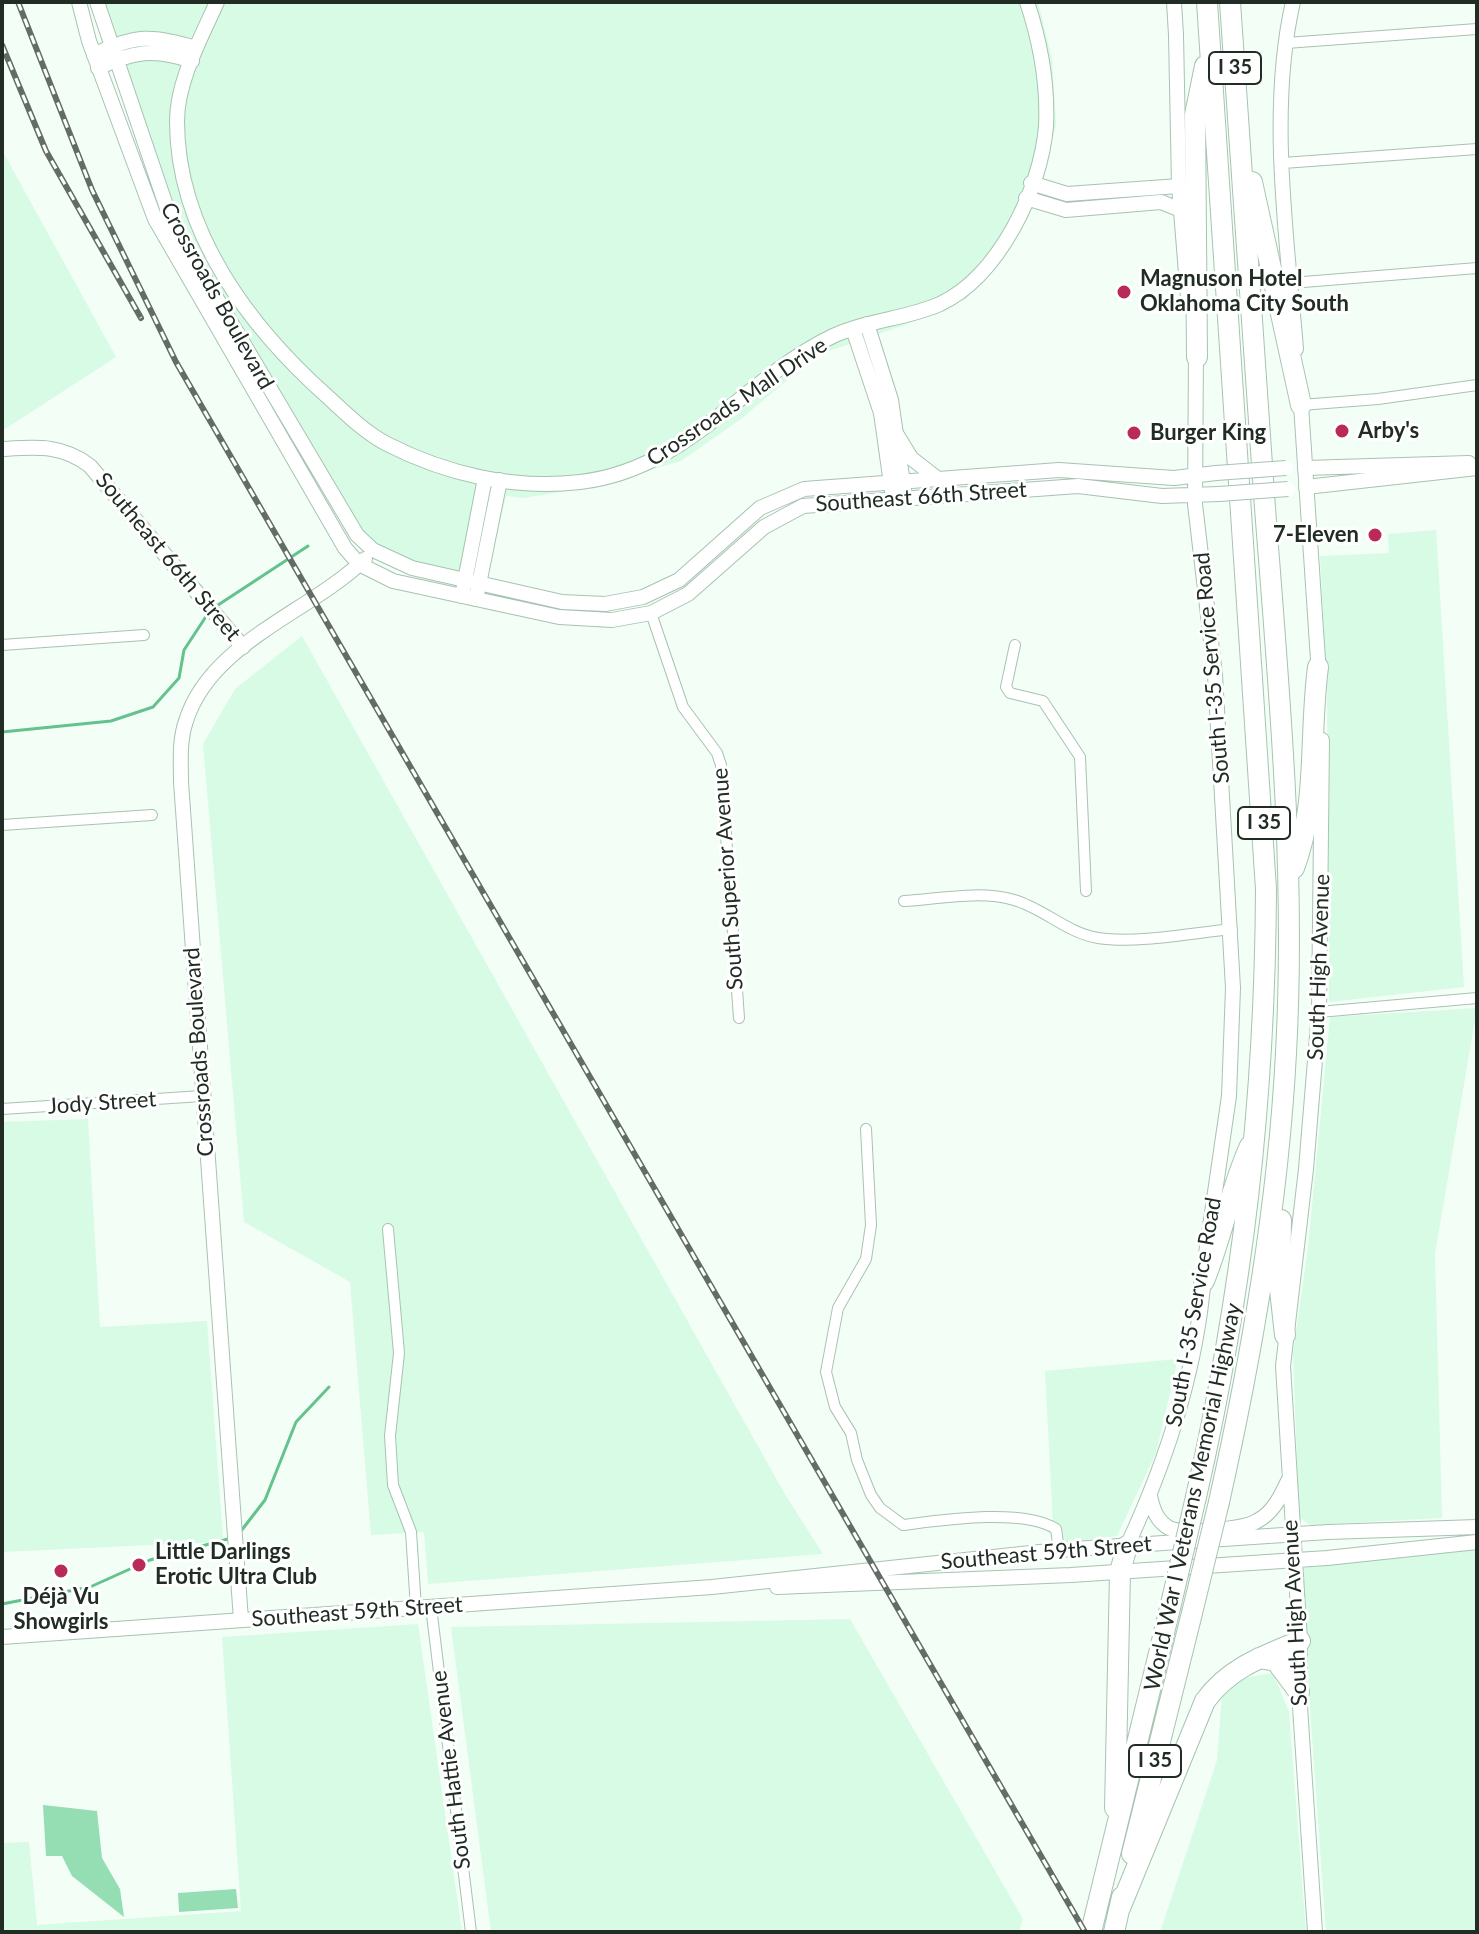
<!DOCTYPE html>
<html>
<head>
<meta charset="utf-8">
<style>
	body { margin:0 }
	#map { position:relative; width:1479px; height:1934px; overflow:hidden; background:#f3fef7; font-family:Lato,sans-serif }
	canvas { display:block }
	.frame { position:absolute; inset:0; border:4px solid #212c25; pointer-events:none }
</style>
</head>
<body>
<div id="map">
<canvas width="1479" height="1934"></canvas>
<div class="frame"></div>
</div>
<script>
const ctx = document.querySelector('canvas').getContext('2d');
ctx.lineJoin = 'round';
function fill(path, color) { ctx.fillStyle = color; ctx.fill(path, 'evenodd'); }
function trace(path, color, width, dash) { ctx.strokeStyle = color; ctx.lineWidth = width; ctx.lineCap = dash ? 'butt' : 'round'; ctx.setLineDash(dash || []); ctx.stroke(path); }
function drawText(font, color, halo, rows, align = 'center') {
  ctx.font = font + ' Lato,sans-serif'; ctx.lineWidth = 6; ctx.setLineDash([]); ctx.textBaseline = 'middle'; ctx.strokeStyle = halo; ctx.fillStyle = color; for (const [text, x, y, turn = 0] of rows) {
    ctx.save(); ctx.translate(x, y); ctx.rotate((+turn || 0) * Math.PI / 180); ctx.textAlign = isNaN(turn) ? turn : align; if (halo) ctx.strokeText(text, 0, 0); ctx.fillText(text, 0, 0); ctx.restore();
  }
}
fill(new Path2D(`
	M102,2H1038L1052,59L1056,126L1032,208L1005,254L966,299L905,325L817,355L741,419L681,461L587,488L523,498L506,496L488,575L426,566L381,550L363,533L176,218Z
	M2,150L116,357L2,431Z
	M1436,530L1464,987L1329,1002L1327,693L1320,556L1389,553L1388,534Z
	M302,636L786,1496L823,1554L428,1584L424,1532L371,1535L350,1282L244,1222L203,744L235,689Z
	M1477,1008L1435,1254L1442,1518L1310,1525L1299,1517L1293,1353L1308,1248L1330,1017Z
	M88,1119L100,1327L207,1321L223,1538L217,1542L2,1552V1122Z
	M1178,1359L1156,1453L1117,1536L1054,1544L1045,1371Z
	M1477,1549V1932H1326L1300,1568Z
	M850,1619L1023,1919L1019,1932H491L451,1627Z
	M418,1624L462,1932H2V1843L29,1842L37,1925L241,1911L222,1637Z
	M1273,1673L1289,1712L1306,1932H1160L1217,1760L1222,1694L1243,1678Z`), '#d7fbe4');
fill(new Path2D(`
	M43,1805L97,1811L102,1858L120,1889L124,1917L72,1876L62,1856H46Z
	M236,1889L238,1908L179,1912L178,1893Z`), '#95ddb2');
trace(new Path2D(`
	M215,607L308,546
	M2,732L111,721L153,707L179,678L184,650L207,615
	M241,1531L265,1500L296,1422L329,1387
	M2,1604L90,1587L150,1560L228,1539`), '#64c28e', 3);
const minor = new Path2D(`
	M1286,43L1477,29
	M1283,163L1477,149
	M1291,283L1477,268
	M1301,405L1378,399L1477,385
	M651,613L683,707L717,753L721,765L739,1018
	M2,645L144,635
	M1015,645L1006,687L1010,693L1043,701L1080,757L1086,891
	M2,825L152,815
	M904,901C939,899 980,890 1014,900C1043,908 1067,933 1098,938C1137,944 1192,933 1232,929
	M1319,1012L1477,998
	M2,1109L202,1096
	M866,1129L871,1225L866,1259L838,1308L826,1372L835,1407L851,1433L857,1460L871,1495L880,1508L903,1525C943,1520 1023,1508 1056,1529L1059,1550
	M388,1229L399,1353L390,1436L393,1485L411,1532L416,1608
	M431,1607L471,1932`);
const tertiary = new Path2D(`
	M217,2C201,38 177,81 177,121C177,232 250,328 329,398C346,414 366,433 387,444C446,474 513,490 580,482C687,470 743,379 833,336C867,320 906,319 940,304C999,276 1041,189 1046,126C1048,85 1040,41 1027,2
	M1174,2L1176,35
	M1293,2C1268,110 1287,238 1296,349
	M94,55C135,34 153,35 196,48
	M98,68C133,51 155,48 192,61
	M1031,183L1067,194L1179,186
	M1026,198L1066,210L1161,202L1181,210
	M867,324L891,400L905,497
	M853,329L881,413L893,498
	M2,449C36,447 62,444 90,466L243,647
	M1305,468L1469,463
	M1306,487L1477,468
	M462,596L485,478
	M476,599L500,480
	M1300,1641L1299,1692L1315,1932`);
const secondary = new Path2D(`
	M79,2L89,41L155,219L345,548L359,564L393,581L559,617L612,620L651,613L688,594L764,527L803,506L1078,486L1162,496L1219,494
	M97,2L172,223L357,535L373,550L412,568L562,602L605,604L643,597L679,580L760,508L804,489L1059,470L1174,478L1216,473
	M1176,35L1179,186L1188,298
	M1196,350L1195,504L1215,675L1233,988L1229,1096L1206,1254
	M1301,405L1319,675
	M897,435L911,458L938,479
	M1150,1496C1153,1510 1157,1521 1169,1528C1183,1535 1244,1529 1257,1521C1273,1513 1281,1496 1288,1481
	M1127,1546C1167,1460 1197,1369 1204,1275
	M777,1587L1071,1575L1327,1558L1477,1542
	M241,1620L181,782C181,762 179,741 186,721C210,643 310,612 365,559
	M2,1637L712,1587L1059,1550L1328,1532L1477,1527
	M1300,1641L1283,1366L1306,1169L1319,1012L1322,740`);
const motorway = new Path2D(`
	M1252,182L1301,405
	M1197,357L1195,115L1205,66
	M1294,868C1318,805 1309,734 1318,667
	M1281,1220L1280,1290L1285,1335
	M1204,1281C1222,1237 1230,1190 1250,1146
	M1196,1497C1243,1291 1265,1100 1266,889L1207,2
	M1219,1502C1252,1354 1278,1205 1286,1053C1296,871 1279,690 1265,508C1252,340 1242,171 1230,2
	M1259,1658L1276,1661L1299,1692
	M1115,1808L1120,1572L1127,1546
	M1132,1854L1192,1613
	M1120,1908L1205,1701C1229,1668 1263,1656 1300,1641
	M1091,1932L1170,1608
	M1114,1932L1122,1897`);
trace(minor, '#a7c3b1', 12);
trace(tertiary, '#a7c3b1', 16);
trace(secondary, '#a7c3b1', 16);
trace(motorway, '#a7c3b1', 22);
trace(minor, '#fff', 10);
trace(tertiary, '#fff', 14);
trace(secondary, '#fff', 14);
trace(motorway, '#fff', 20);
const rail = new Path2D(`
	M18,2L92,190L176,362L1085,1932
	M2,45L46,151L141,318`);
trace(rail, '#626d66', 6);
trace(rail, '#fff', 3, [9]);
const secondaryBridge = new Path2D(`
	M1216,473L1286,468
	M1219,494L1288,489`);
const motorwayBridge = new Path2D(`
	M1170,1608L1196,1497
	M1192,1613L1219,1502`);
trace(secondaryBridge, '#a7c3b1', 16, []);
trace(motorwayBridge, '#a7c3b1', 22, []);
trace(secondaryBridge, '#fff', 14);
trace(motorwayBridge, '#fff', 20);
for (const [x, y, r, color] of [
	[1124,292,8,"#b92a58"],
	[1342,431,8,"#b92a58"],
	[1134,433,8,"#b92a58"],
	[1375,535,8,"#b92a58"],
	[139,1565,8,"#b92a58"],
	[61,1571,8,"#b92a58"]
]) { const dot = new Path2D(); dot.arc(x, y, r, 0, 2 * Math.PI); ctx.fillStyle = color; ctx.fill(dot); trace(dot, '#fff', 3); }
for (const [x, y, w] of [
	[1235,68,52],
	[1264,823,52],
	[1155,1761,52]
]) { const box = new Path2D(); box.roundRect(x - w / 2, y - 16, w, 32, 6); ctx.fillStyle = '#fff'; ctx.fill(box); trace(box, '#212c25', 2); }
drawText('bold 20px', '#212c25', null, [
	["I 35",1235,68],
	["I 35",1264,823],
	["I 35",1155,1761]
]);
drawText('bold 22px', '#212c25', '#fff', [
	["Magnuson Hotel",1140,279],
	["Oklahoma City South",1140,304],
	["Arby's",1358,431],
	["Burger King",1150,433],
	["7-Eleven",1359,535,"right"],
	["Little Darlings",155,1552],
	["Erotic Ultra Club",155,1577],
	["Déjà Vu",61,1597,"center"],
	["Showgirls",61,1622,"center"]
], 'left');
drawText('22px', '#212c25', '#fff', [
	["Crossroads Boulevard",217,296,61],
	["Crossroads Mall Drive",737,402,-34],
	["Southeast 66th Street",921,497,-4],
	["Southeast 66th Street",168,557,50],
	["South I-35 Service Road",1212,668,-95],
	["South Superior Avenue",728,879,-94],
	["South High Avenue",1319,967,-88],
	["Crossroads Boulevard",199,1052,-94],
	["Jody Street",102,1103,-4],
	["South I-35 Service Road",1194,1312,-80],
	["World War I Veterans Memorial Highway",1193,1497,-78],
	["Southeast 59th Street",1046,1553,-5],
	["Southeast 59th Street",357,1612,-4],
	["South High Avenue",1295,1613,-93],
	["South Hattie Avenue",451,1770,-97]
]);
</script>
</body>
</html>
